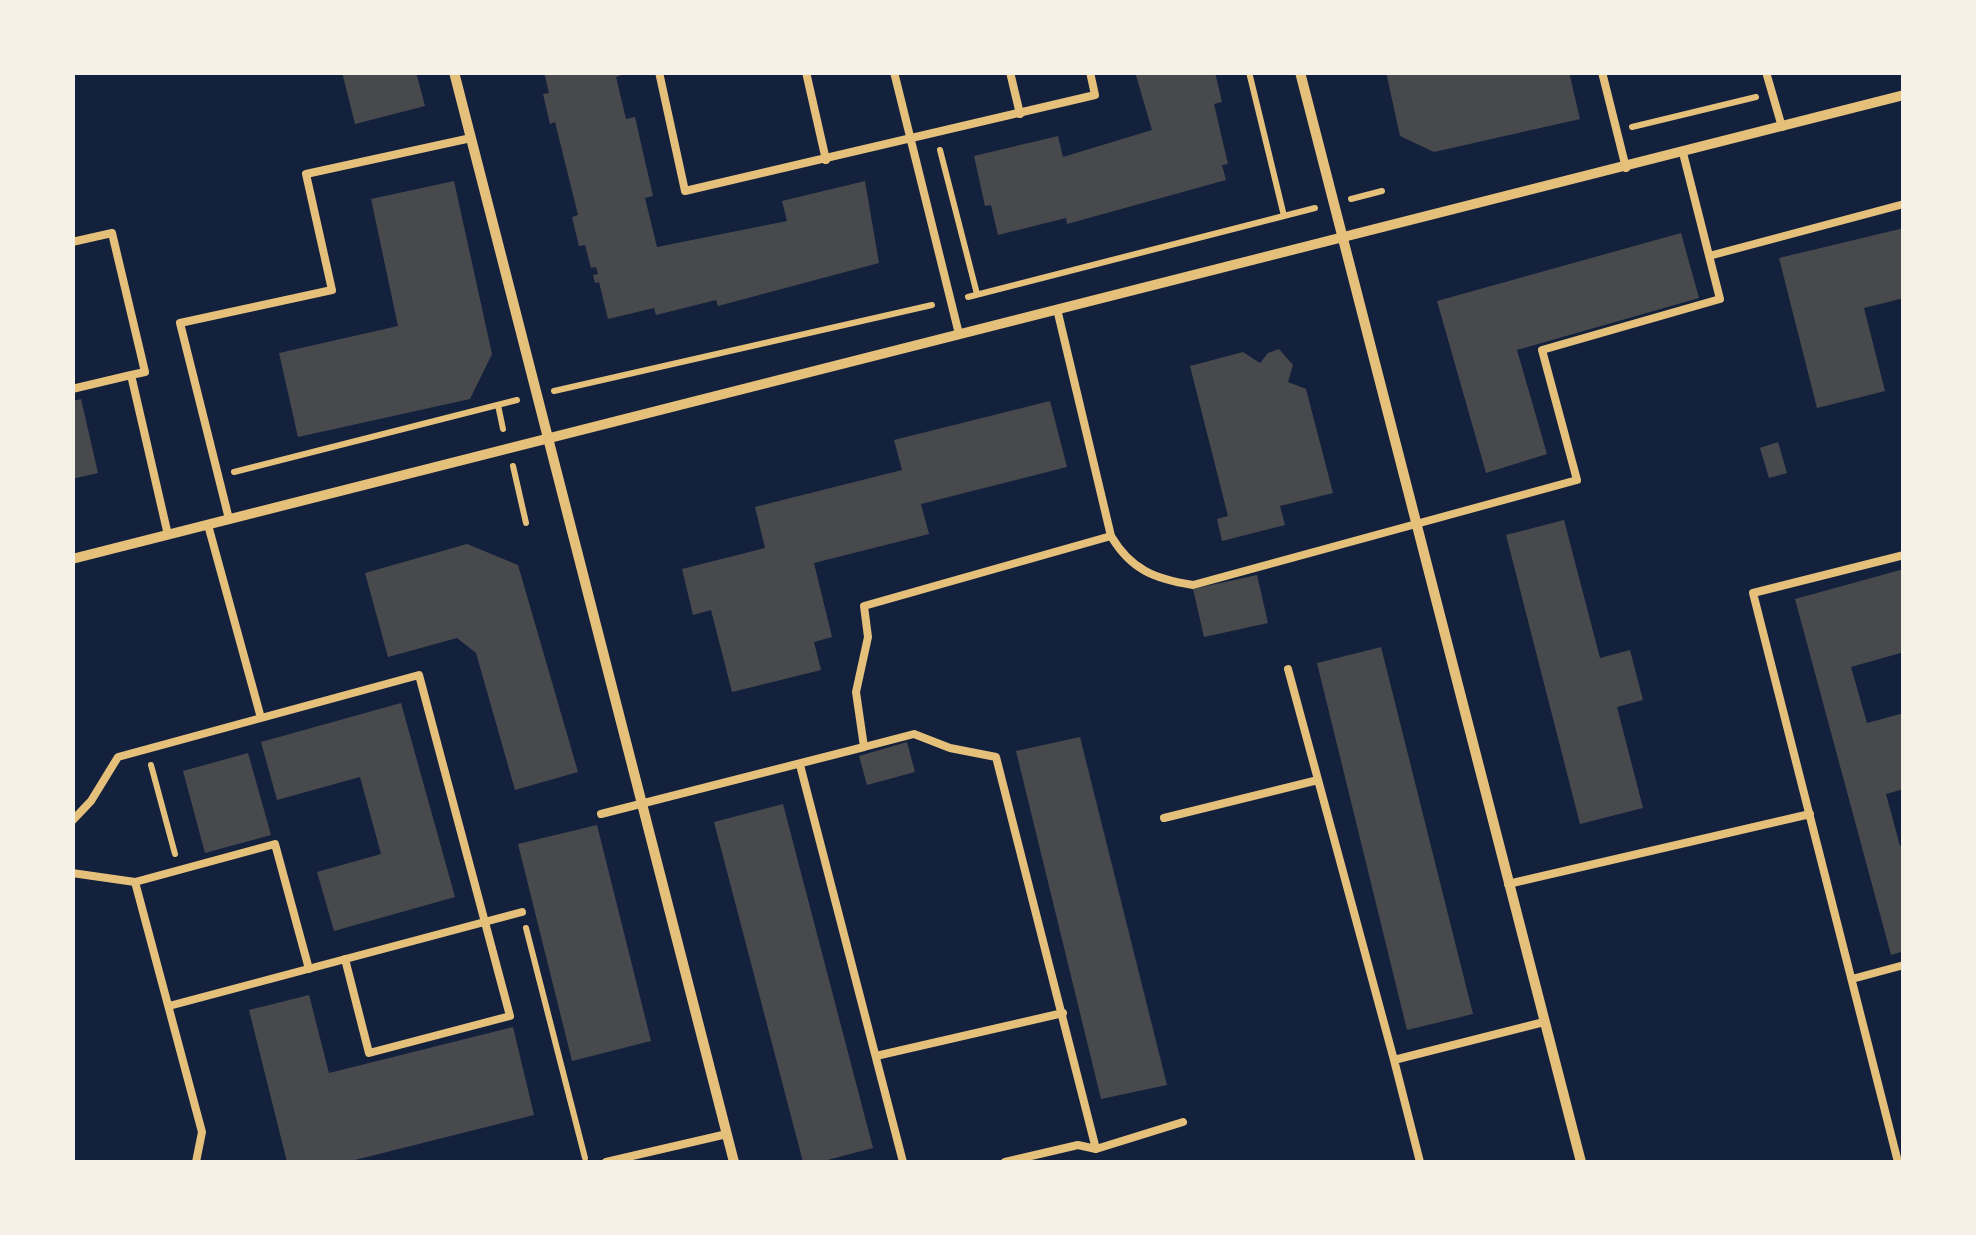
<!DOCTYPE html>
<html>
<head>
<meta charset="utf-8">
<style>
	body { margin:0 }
	#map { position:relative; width:1976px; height:1235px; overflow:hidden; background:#14213d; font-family:"IBM Plex Sans",sans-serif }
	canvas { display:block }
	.frame { position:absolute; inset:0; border:75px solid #f6f1e7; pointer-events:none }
</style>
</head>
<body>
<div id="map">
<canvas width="1976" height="1235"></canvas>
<div class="frame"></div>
</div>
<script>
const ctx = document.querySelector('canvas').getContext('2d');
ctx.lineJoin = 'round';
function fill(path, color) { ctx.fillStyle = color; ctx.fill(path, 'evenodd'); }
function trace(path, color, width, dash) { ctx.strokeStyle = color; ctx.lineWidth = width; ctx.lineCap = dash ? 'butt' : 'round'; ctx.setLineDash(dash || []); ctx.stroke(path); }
fill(new Path2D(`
	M342,72H416L425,106L355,124Z
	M544,72H630L616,77L626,119L635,117L653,196L645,198L657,247L787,221L782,201L865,181L879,263L718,306L716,300L656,315L654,308L608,319L599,282L595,283L593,275L598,274L596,267L591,268L585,245L579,246L572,217L578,215L555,122L550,124L543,94L549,93Z
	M1135,72H1215L1222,102L1214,104L1228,164L1222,165L1226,180L1067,224L1066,218L998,235L991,205L985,206L974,156L1058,136L1063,157L1152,130Z
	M1386,72H1569L1580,119L1434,152L1400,136Z
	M454,181L492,354L470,399L298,437L279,353L398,326L371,199Z
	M1904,228V298L1864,308L1885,391L1817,408L1779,258Z
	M1681,233L1699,298L1517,350L1547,454L1486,473L1437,301Z
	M1279,349L1293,365L1288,382L1306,389L1333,493L1280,506L1285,525L1222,541L1217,519L1228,516L1190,366L1243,352L1260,363L1268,353Z
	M81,399L98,473L72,479V401Z
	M1050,401L1067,467L921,504L929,534L814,563L832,637L814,642L821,670L732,692L711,610L693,615L682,569L765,548L755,507L902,470L894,440Z
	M1778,442L1787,473L1769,478L1760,448Z
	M1564,520L1600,658L1630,650L1643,700L1617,707L1643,808L1580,824L1506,535Z
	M467,544L518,565L578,772L515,790L476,653L457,638L388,657L365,573Z
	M1904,569V652L1851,667L1867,723L1904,713V789L1886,794L1900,846L1904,845V951L1891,955L1795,599Z
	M1257,575L1268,623L1204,637L1193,589Z
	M1381,647L1473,1014L1407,1030L1317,663Z
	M401,703L455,897L334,931L317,872L381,854L360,777L277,800L261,742Z
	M1080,737L1167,1085L1101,1099L1016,751Z
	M907,742L915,772L867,785L859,756Z
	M248,753L271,835L205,853L183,771Z
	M783,804L873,1148L820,1162H803L714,822Z
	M597,825L651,1041L572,1061L518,844Z
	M309,995L329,1073L513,1027L534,1115L347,1162H287L249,1010Z`), '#48494c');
trace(new Path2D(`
	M1249,72L1284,216
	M1632,127L1756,97
	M940,150L977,294
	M1351,199L1382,191
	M968,297L1315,208
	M554,391L932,305
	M498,405L503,429
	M513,466L526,523
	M234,472L517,400
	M151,765L175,854
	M526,928L585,1158`), '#e5c07b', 6);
trace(new Path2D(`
	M659,72L685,191L1095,95L1090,72
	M806,72L826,160
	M894,72L959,334
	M1010,72L1020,114
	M1602,72L1626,168
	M1766,72L1782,127
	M72,242L112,233L145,372L131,375
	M1709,256L1904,204
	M1057,309L1111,536
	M72,389L131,375L168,535
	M229,519L180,323L332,290L306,174L471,138
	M208,525L261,718
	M1288,669L1394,1060
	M864,747L914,734L950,748L996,757L1096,1149
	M800,765L903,1162
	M601,814L864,747L856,692L868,637L864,606L1111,536C1131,570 1155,579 1193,585L1577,480L1542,350L1720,299L1683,153
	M1164,818L1318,780
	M72,821L91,801L118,757L419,675L510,1016L369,1053L345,959
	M72,873L135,882L202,1132L196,1162
	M135,882L275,844L309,969
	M1508,884L1810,814
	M1852,979L1904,965
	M169,1006L522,912
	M876,1056L1063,1013
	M606,1162L727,1134
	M1005,1162L1078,1145L1096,1149L1183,1122
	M1420,1162L1394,1060L1544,1022
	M1898,1162L1753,593L1904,555`), '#e5c07b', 8);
trace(new Path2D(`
	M454,72L734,1162
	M1300,72L1581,1162
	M72,559L1904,95`), '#e5c07b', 10);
</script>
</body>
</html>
